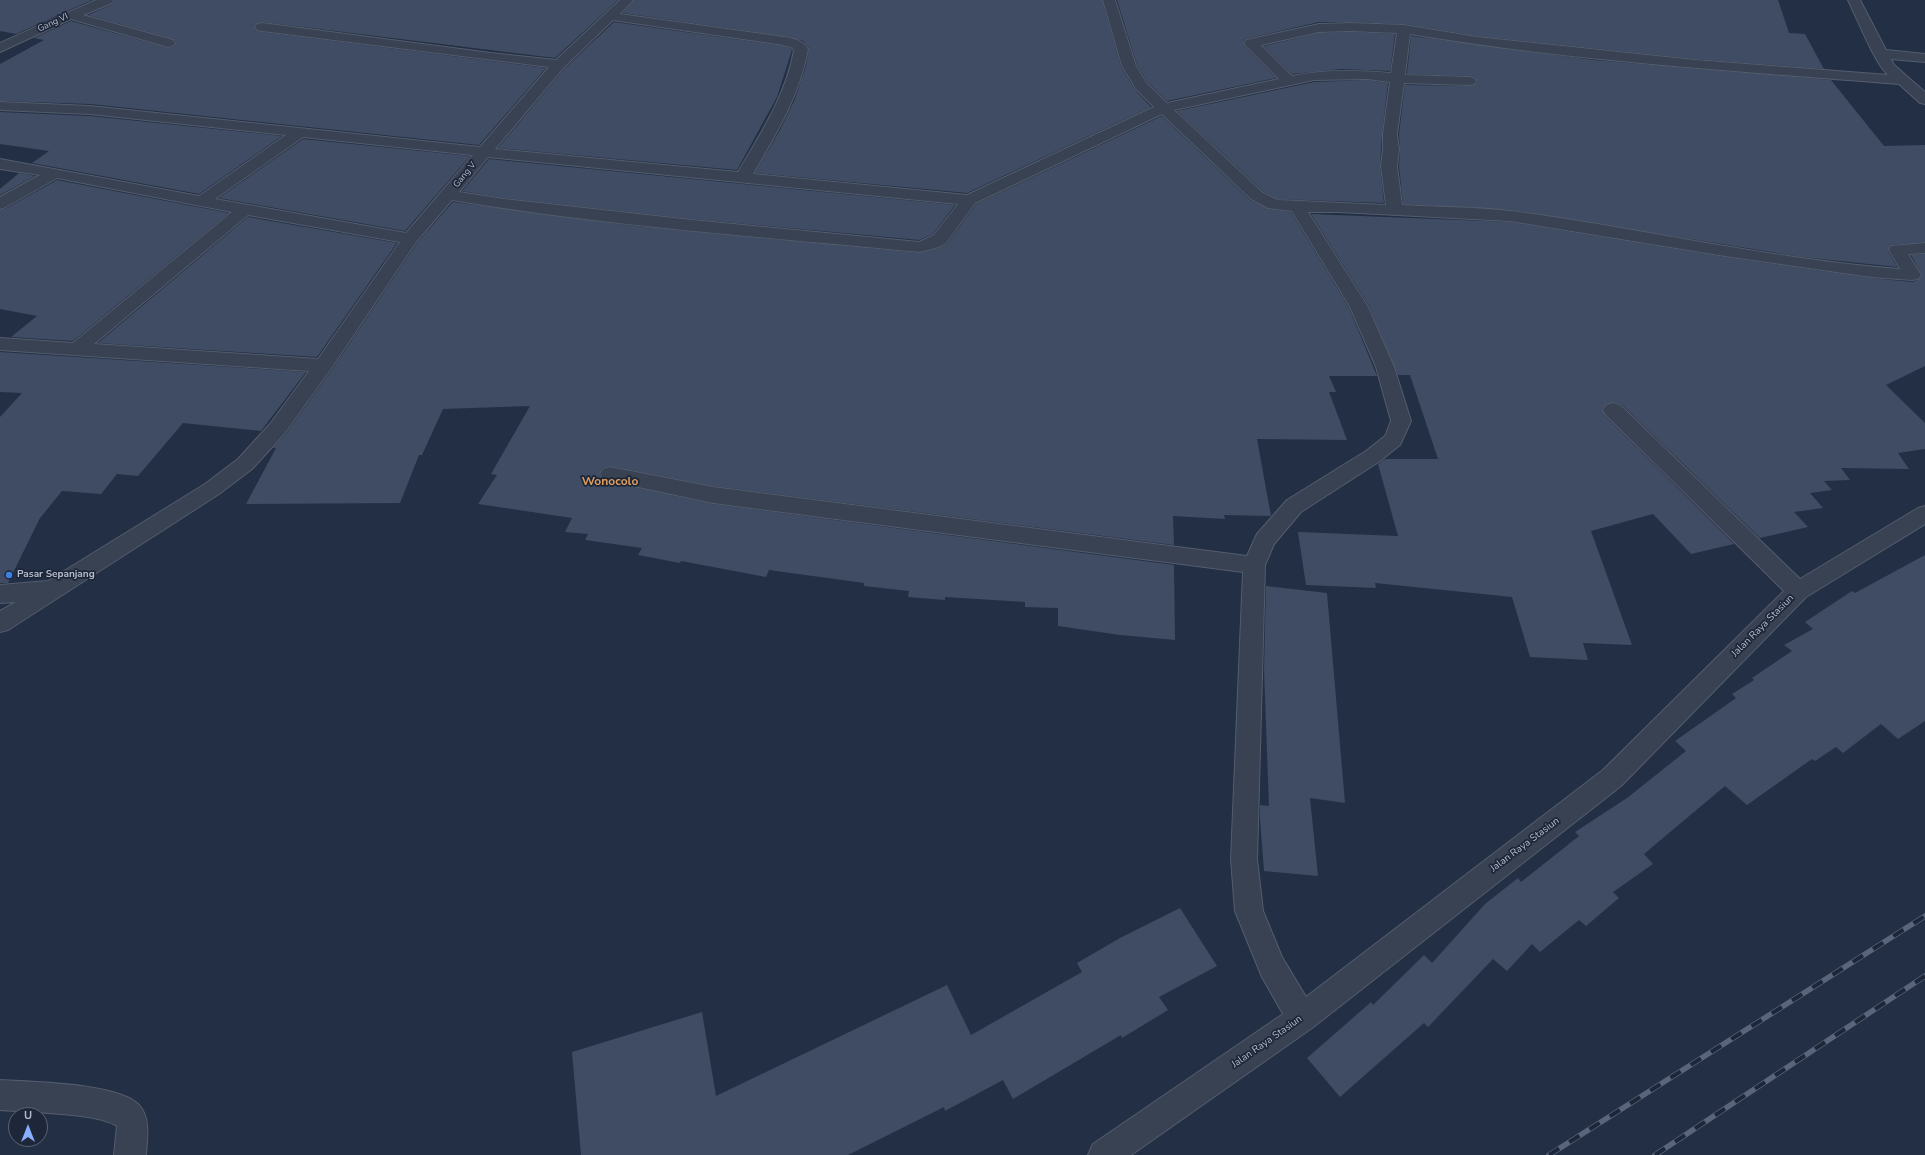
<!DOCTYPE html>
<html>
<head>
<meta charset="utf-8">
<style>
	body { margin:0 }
	#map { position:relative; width:1925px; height:1155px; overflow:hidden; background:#232f44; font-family:"Nunito Sans",sans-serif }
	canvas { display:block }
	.north { position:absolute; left:8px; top:1107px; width:40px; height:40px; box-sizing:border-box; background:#1d2739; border:1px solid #5a6374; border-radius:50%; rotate:0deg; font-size:11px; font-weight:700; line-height:16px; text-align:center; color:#b5bdcd }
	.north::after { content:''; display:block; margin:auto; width:14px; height:18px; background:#88afff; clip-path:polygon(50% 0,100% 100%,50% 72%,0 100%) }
</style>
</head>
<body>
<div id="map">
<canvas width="1925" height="1155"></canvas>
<div class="north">U</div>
</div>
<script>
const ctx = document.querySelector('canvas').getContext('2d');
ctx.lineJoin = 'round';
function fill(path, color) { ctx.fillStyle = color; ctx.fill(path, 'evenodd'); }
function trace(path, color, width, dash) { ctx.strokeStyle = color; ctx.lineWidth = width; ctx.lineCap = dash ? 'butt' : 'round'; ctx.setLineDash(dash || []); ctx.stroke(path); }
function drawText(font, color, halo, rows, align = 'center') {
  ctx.font = font + ' "Nunito Sans",sans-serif'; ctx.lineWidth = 3.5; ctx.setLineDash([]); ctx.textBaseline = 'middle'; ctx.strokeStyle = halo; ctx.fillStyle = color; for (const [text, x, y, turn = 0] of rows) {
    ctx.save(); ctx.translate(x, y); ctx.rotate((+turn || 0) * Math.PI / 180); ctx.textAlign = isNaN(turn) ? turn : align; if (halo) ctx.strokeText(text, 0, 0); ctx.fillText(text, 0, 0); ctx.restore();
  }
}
fill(new Path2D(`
	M0,0H92L16,34L0,31Z
	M114,0H618L555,58L262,22L257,23L254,26L256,31L262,32L546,68L479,145L90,104L0,101V64L44,40L34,38L71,21L168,48L174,47L176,42L173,39L88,15L113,4Z
	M634,0H1102L1121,67L1135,90L1151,107L967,193L755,173L780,130L795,99L806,66L809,48L803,41L790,37L623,13Z
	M1117,0H1778L1789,33L1805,34L1824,69L1695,59L1477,36L1404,24L1350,22H1319L1245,39L1243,42L1245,47L1276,78L1167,101L1148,83L1137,65Z
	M614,22L777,45L790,48L792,50L777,97L737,170L498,148L565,68Z
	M1350,32L1395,34L1390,71L1341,69L1292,74L1264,46L1319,33Z
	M1411,36L1593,60L1831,80L1884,146L1925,145V242L1890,245L1888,251L1897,267L1802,257L1511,210L1403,204L1399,166L1400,149L1399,134L1405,85L1469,86L1474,85L1477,82L1475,77L1469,76L1407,74Z
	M1367,80L1388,83L1382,134L1380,166L1384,203L1278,199L1264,192L1177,111L1314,82Z
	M0,112L90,116L282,136L199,194L32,163L49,151L0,144Z
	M1162,116L1250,200L1268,209L1291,212L1349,308L1377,376H1329L1336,392H1329L1347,440L1257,439L1271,516L1224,515L1225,519L1173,516L1174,545L713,486L610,466L602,468L599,475L603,480L610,482L713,504L1174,565L1175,640L1120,635L1058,626V608L1025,607V602L945,597V600L908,597L909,591L864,586V583L769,570L766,577L681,561L680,563L638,555L642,548L585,540L588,534L565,532L572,518L478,504L497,475L491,474L530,406L443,409L422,455H419L400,503L246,504L276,448H273L285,435L331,371L417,243L453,202L626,225L920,253L939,248L947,244L976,204Z
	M303,139L470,156L405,231L219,198Z
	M489,159L955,205L933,234L919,240L692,219L504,198L462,191Z
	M19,173L35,176L0,195V189Z
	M57,180L229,213L73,341L11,337L37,316L0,309V210L7,208Z
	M1311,214L1510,222L1725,257L1871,278L1912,282L1918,280L1922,275L1911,255L1925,254V366L1886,385L1925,423V449L1898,453L1909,469L1841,468L1850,480L1824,481L1832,490L1810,493L1823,508L1794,512L1808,527L1760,538L1621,404L1613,402L1606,404L1602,409L1605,416L1734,544L1691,554L1653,514L1591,531L1632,645L1583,643L1588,660L1530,657L1512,597L1375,583L1376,588L1306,585L1298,532L1398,536L1378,464L1385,459H1438L1410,375H1398L1369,306Z
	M248,217L397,243L317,357L98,343Z
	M0,352L306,372L261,431L183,423L138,476L117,474L101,494L62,491L40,518L8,583H0V417L22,393L0,392Z
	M1925,555V721L1898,739L1881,724L1843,753L1836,747L1815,761L1812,759L1747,805L1725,786L1644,854L1653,864L1613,892L1619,898L1586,926L1579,920L1540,952L1532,944L1507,971L1493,959L1428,1027L1424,1023L1340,1097L1307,1058L1371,1002L1373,1005L1424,955L1432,963L1485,904L1518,878L1521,882L1579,836L1575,832L1627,798L1686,751L1675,741L1736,698L1732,694L1754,680L1752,678L1792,651L1784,645L1813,629L1805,622L1852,591L1855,593Z
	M1266,586L1327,593L1345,803L1310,798L1318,876L1264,871L1260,819V805L1269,806L1264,670Z
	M1180,908L1217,966L1159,997L1168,1010L1122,1038L1121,1035L1013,1099L1003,1080L945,1111L944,1107L848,1155H581L572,1052L702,1012L716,1096L947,985L971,1035L1082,972L1077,963L1120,938Z`), '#404c64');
const minor = new Path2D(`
	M96,0H113L112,3L83,15L173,40L175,43L173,46L168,47L71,19L0,52V43Z
	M620,0H633L620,14L777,36C789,38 801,38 808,49C800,95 776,134 753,174L967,195L1154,107L1136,89L1122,66L1103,0H1115L1136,66L1147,84L1167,103L1279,79L1246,46L1244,43L1246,40L1319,24L1350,23L1404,25L1477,37L1695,60L1888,75C1874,62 1858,20 1848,0H1860L1886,50L1925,54V62L1891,59L1894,65L1925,92V104L1920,103L1899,84C1736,71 1572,61 1410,34L1405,75L1469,77L1474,78L1476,81L1474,84L1469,85L1404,83L1397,134L1399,149L1397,166L1402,205C1438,207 1475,207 1511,211C1641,228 1769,259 1900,269L1889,250L1891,246L1925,243V253L1908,254L1921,275L1918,279L1912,280L1871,277L1725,256L1510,221L1340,212H1308L1368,307L1394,367L1411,421L1400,445L1380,461L1301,512L1274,544L1265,565L1257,859L1263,911L1282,957L1306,997L1603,770L1784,591L1606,415L1603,410L1606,405L1613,403L1620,405L1800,579L1918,508L1925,506V524L1806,597L1621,786L1312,1028L1131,1155H1088L1093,1144L1283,1014L1262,977L1235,911L1231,859L1243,572L713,503L610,481L603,479L600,474L603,469L610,467L713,487L1247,556L1257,534L1287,500L1366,451L1385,436L1391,421L1376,367L1350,307L1292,211L1268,208L1251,199L1162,114L975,203L946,243L939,247L920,252C764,237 606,226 452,200L416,242L330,370L284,434L252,469L219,494L8,630L0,632V611L16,602L0,603V585L48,581L205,484L238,459L270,424L309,371L0,350V338L73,343L232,212L57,178L6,207L0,209V197L40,175L0,169V159L199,196L286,135L90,114L0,110V102L90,106L480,147L549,67L262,31L257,30L255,27L257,24L262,23L491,53L556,60ZM613,20L777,44L791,47L794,50C786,95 761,133 738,172L495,149L564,67ZM1350,31L1397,33L1391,73C1358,70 1325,69 1292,76L1261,45L1319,32ZM1367,79L1390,82L1383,134V149L1381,166L1386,205L1278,200L1263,193L1174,110L1314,80ZM303,137L473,155L406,233L215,199ZM488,157L958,204L934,235L919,242L692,220L504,199L459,192ZM248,215L400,242L318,359L94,344Z
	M0,1080C30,1082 119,1083 139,1105C151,1118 147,1140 146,1155H114L117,1126C99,1113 25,1112 0,1110Z`);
trace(minor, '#535d6e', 2);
fill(minor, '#384253');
const rail = new Path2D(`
	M1549,1155L1925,916
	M1655,1155L1925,976`);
trace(rail, '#5a657b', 5.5);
trace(rail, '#1d2739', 4, [12]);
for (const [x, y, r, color] of [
	[9,575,4,"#3f7fe0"]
]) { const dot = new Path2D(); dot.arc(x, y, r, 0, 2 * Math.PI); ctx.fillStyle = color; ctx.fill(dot); trace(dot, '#1d2739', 1.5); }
drawText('9px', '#b5bdcd', '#1d2739', [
	["Gang VI",53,23,-25],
	["Gang V",465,175,-51]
]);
drawText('bold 10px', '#b5bdcd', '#1d2739', [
	["Pasar Sepanjang",17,575]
], 'left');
drawText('10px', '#b5bdcd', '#1d2739', [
	["Jalan Raya Stasiun",1763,626,-45],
	["Jalan Raya Stasiun",1525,845,-37],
	["Jalan Raya Stasiun",1267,1042,-35]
]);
drawText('bold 12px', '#e09e5d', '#1d2739', [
	["Wonocolo",610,482]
]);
</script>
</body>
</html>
